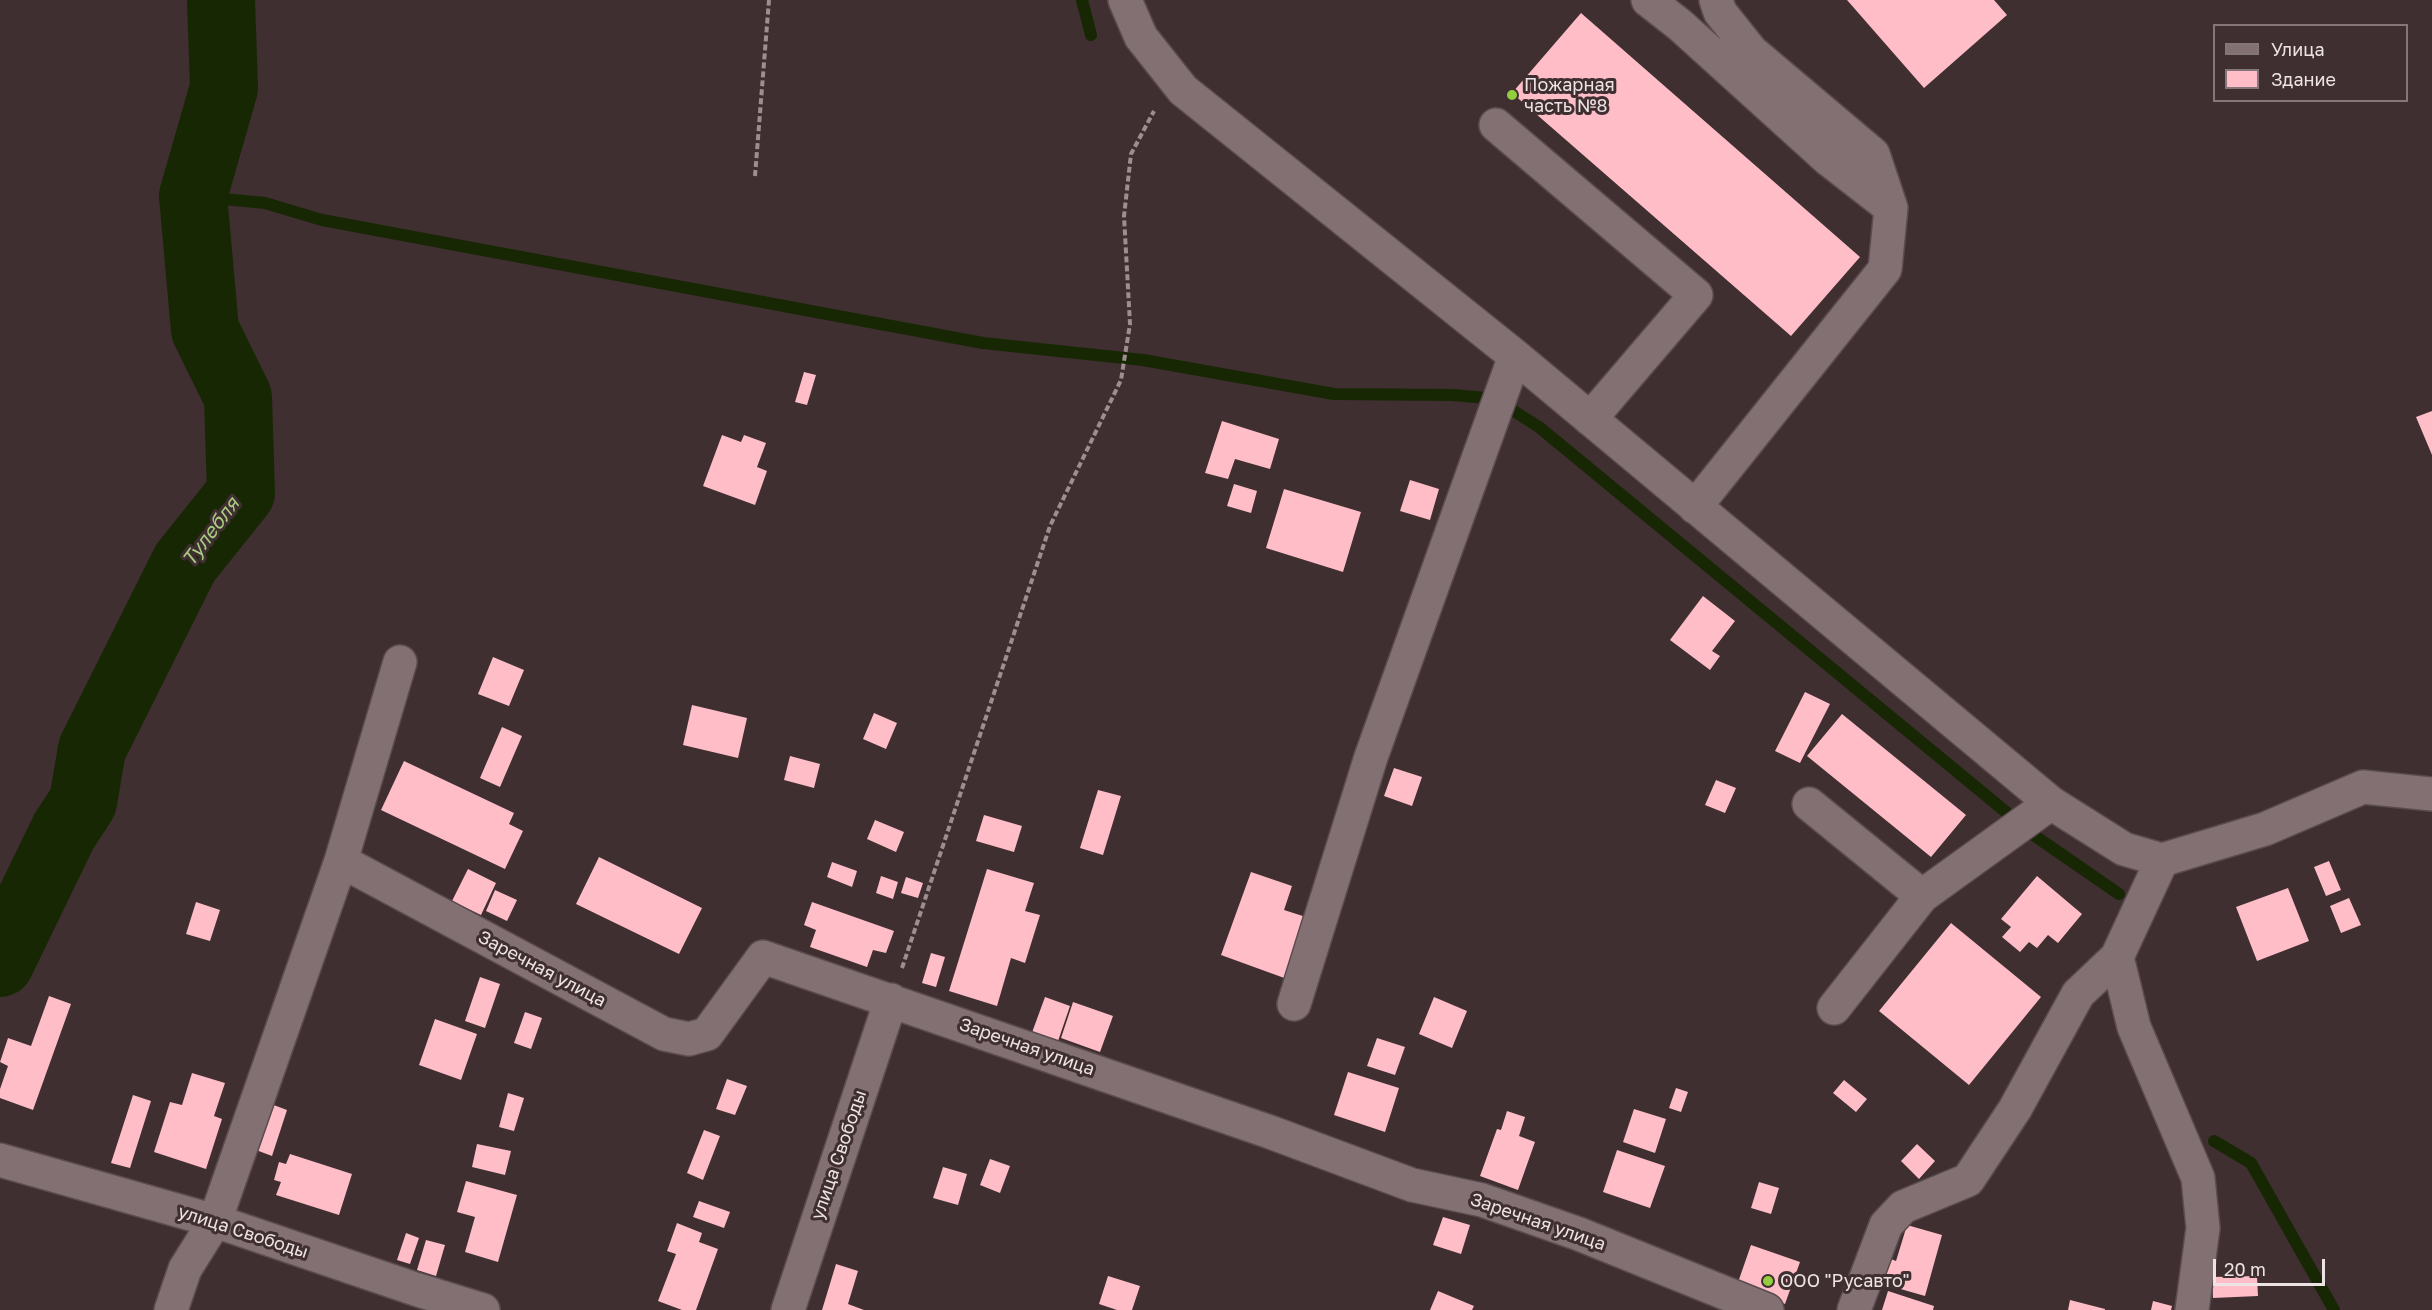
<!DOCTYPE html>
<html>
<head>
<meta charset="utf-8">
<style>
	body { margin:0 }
	#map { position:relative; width:2432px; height:1310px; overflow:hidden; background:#3f2f31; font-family:"Golos Text",sans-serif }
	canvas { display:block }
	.legend { position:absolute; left:2213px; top:24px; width:195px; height:78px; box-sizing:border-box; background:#3f2f31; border:2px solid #857779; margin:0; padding:8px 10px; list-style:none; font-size:18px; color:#eee3e4 }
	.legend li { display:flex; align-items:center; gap:12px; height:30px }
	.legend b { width:30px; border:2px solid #857779 }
	.scale { position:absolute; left:2213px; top:1259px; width:112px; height:27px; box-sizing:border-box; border:3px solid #eee3e4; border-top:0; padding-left:8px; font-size:18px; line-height:21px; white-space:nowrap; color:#eee3e4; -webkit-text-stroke:4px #3f2f31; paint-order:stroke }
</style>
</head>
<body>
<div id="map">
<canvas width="2432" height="1310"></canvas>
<ul class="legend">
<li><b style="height:8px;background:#837073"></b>Улица</li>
<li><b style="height:16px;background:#febdc7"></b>Здание</li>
</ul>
<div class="scale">20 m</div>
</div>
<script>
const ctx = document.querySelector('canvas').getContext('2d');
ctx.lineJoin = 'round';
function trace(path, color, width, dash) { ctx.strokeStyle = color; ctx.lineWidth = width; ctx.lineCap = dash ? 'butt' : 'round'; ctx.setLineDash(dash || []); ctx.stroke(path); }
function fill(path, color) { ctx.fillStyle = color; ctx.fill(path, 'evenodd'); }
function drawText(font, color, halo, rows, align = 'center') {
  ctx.font = font + ' "Golos Text",sans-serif'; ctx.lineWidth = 6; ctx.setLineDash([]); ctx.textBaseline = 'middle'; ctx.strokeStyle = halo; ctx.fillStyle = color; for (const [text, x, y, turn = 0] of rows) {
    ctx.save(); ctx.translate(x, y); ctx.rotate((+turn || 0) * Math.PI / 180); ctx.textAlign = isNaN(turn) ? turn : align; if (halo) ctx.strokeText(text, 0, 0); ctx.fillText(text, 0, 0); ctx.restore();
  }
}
trace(new Path2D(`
	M1082,0L1091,35
	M193,196L265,203L322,220L983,343L1143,360L1334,394L1452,395L1487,398
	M1509,408L1539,427L2006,812
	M2032,834L2119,894
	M2214,1141L2251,1163L2334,1310`), '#182703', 12);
trace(new Path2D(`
	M0,963L64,831L83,802L92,749L185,563L241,493L238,397L205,330L193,196L224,88L221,0`), '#182703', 68);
fill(new Path2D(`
	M1847,0H1994L2007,15L1924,88Z
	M1581,13L1860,257L1791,336L1512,93Z
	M804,372L816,375L807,405L795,402Z
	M2432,411V455L2416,417Z
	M1222,421L1279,439L1270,469L1235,459L1228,479L1205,473Z
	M722,435L741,442L744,435L766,443L757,467L767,471L755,505L703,486Z
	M1410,480L1439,489L1430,520L1400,511Z
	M1234,484L1257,491L1251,513L1227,506Z
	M1284,489L1361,512L1343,572L1266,548Z
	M1703,596L1735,621L1712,651L1720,656L1710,670L1670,640Z
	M493,657L524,670L509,706L478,694Z
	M1805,692L1830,704L1800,763L1775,751Z
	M692,705L747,718L738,758L683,745Z
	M874,713L897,723L886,749L863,739Z
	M1842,714L1966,815L1931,857L1807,756Z
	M502,727L522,736L500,787L480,778Z
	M790,756L820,764L814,788L784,780Z
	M404,761L514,813L509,824L523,831L505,869L381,810Z
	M1394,768L1422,777L1412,806L1384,796Z
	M1716,780L1736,788L1725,813L1705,805Z
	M1098,790L1121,796L1103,855L1080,848Z
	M984,815L1022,826L1014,852L976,841Z
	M875,820L904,832L896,852L867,839Z
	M599,857L702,908L679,954L576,904Z
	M2329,861L2341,890L2326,896L2314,867Z
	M832,862L857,871L852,887L827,877Z
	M468,869L496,883L481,915L452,901Z
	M987,869L1034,883L1025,911L1040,915L1025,963L1011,958L997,1006L949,991Z
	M1251,872L1292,886L1284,910L1309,918L1287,979L1221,955Z
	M881,876L898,882L893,899L876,893Z
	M2037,876L2082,914L2058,943L2048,935L2037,948L2029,942L2020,952L2002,937L2011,927L2001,919Z
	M906,877L923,883L918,898L901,893Z
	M2288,888L2309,941L2257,961L2236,907Z
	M495,890L517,900L507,921L486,911Z
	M2349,898L2361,925L2341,933L2330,906Z
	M196,902L220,910L210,941L186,934Z
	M812,902L894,931L886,953L873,950L867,967L810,947L816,930L804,925Z
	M1951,923L2041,997L1969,1085L1879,1011Z
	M931,953L945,957L936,987L922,983Z
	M480,977L500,984L485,1028L465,1021Z
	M49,996L71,1004L33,1110L0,1098V1089L8,1066L0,1062L8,1038L31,1046Z
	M1045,997L1070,1006L1056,1047L1030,1038Z
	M1434,997L1467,1011L1452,1048L1419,1034Z
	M1073,1002L1113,1016L1100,1052L1061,1038Z
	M525,1012L542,1018L531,1049L514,1043Z
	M435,1019L477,1034L461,1080L419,1065Z
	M1377,1038L1405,1047L1395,1075L1367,1066Z
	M1348,1072L1399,1088L1385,1132L1334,1115Z
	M192,1073L225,1083L214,1116L222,1119L206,1169L154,1152L170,1102L182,1105Z
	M727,1079L747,1086L735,1115L716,1109Z
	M1844,1080L1867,1099L1856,1112L1833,1093Z
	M1676,1088L1688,1092L1681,1112L1669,1108Z
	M508,1093L524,1098L514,1131L499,1127Z
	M133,1095L151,1101L130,1168L111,1163Z
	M271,1104L287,1110L272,1156L256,1150Z
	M1634,1109L1666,1119L1655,1153L1623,1142Z
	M1507,1111L1525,1117L1519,1136L1535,1142L1518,1190L1480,1176L1497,1129L1501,1130Z
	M704,1130L720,1136L703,1180L687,1173Z
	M477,1144L511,1151L505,1175L472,1167Z
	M1917,1144L1935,1161L1919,1179L1901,1161Z
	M1617,1150L1665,1166L1650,1208L1603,1192Z
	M290,1154L352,1174L339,1215L276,1195L281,1182L274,1180L279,1162L286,1164Z
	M990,1159L1010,1166L1000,1193L980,1185Z
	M943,1167L967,1174L958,1205L933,1198Z
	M466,1181L517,1195L498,1262L465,1252L475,1217L457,1212Z
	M1759,1182L1779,1188L1771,1214L1751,1208Z
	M699,1201L730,1212L724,1228L693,1217Z
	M1443,1217L1470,1225L1461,1254L1433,1245Z
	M677,1223L702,1233L699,1242L718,1249L696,1310H682L658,1301L676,1254L667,1251Z
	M1907,1225L1942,1235L1925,1296L1883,1284L1891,1259L1896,1261Z
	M406,1233L419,1238L410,1264L397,1260Z
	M426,1240L445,1245L436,1276L417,1270Z
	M1751,1245L1800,1262L1785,1304L1736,1288Z
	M836,1264L858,1271L848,1304L864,1310H822Z
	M1108,1276L1140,1286L1132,1310H1117L1099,1304Z
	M2257,1276L2258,1296L2213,1298L2212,1277Z
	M1438,1291L1474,1306L1472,1310H1430Z
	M1888,1291L1934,1306L1933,1310H1882Z
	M2070,1300L2105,1309V1310H2068Z
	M2153,1301L2172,1306L2171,1310H2151Z`), '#febdc7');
const minor = new Path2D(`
	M1125,0L1141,37L1183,90L1515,356L2051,803L2124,849L2162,860L2265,829L2363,787L2432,794
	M1648,0L1680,25L1828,159L1891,208
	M1496,125L1696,295L1590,419
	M1695,507L1885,269L1891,208L1873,154L1751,51L1720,12L1716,0
	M1809,804L1922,896
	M2162,860L2117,957L2134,1027L2198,1178L2203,1228L2192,1310
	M341,861L664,1034L689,1039L707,1034L763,957L1270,1132L1412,1185L1482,1200L1579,1234L1767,1310
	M1294,1004L1371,757L1515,356
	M1834,1008L1922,896L2051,803
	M0,1160L215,1221L415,1289L483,1310
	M171,1310L185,1269L215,1221L341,861L400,662
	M788,1310L891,1000
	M1854,1310L1886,1225L1903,1207L1968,1180L2015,1109L2078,994L2117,957`);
trace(minor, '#594b4e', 36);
trace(new Path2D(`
	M755,176L769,0
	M902,968L1050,526L1121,380L1130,324L1124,216L1131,154L1154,111`), '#9d8f91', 4, [6, 3]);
trace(minor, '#837073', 33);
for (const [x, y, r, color] of [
	[1512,95,6,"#92cd3e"],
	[1768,1281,6,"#92cd3e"]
]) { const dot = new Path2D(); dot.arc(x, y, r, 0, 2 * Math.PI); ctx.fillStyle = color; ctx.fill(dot); trace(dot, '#3f2f31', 2); }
drawText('18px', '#eee3e4', '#3f2f31', [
	["Пожарная",1524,85],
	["часть №8",1524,106],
	["ООО \"Русавто\"",1780,1281]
], 'left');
drawText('18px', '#eee3e4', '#3f2f31', [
	["Заречная улица",542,969,28],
	["Заречная улица",1027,1047,19],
	["улица Свободы",839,1155,-71],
	["Заречная улица",1538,1222,19],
	["улица Свободы",243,1232,18]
]);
drawText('italic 20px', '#a9cc82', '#3f2f31', [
	["Тулебля",211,532,-53]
]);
</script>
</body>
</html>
